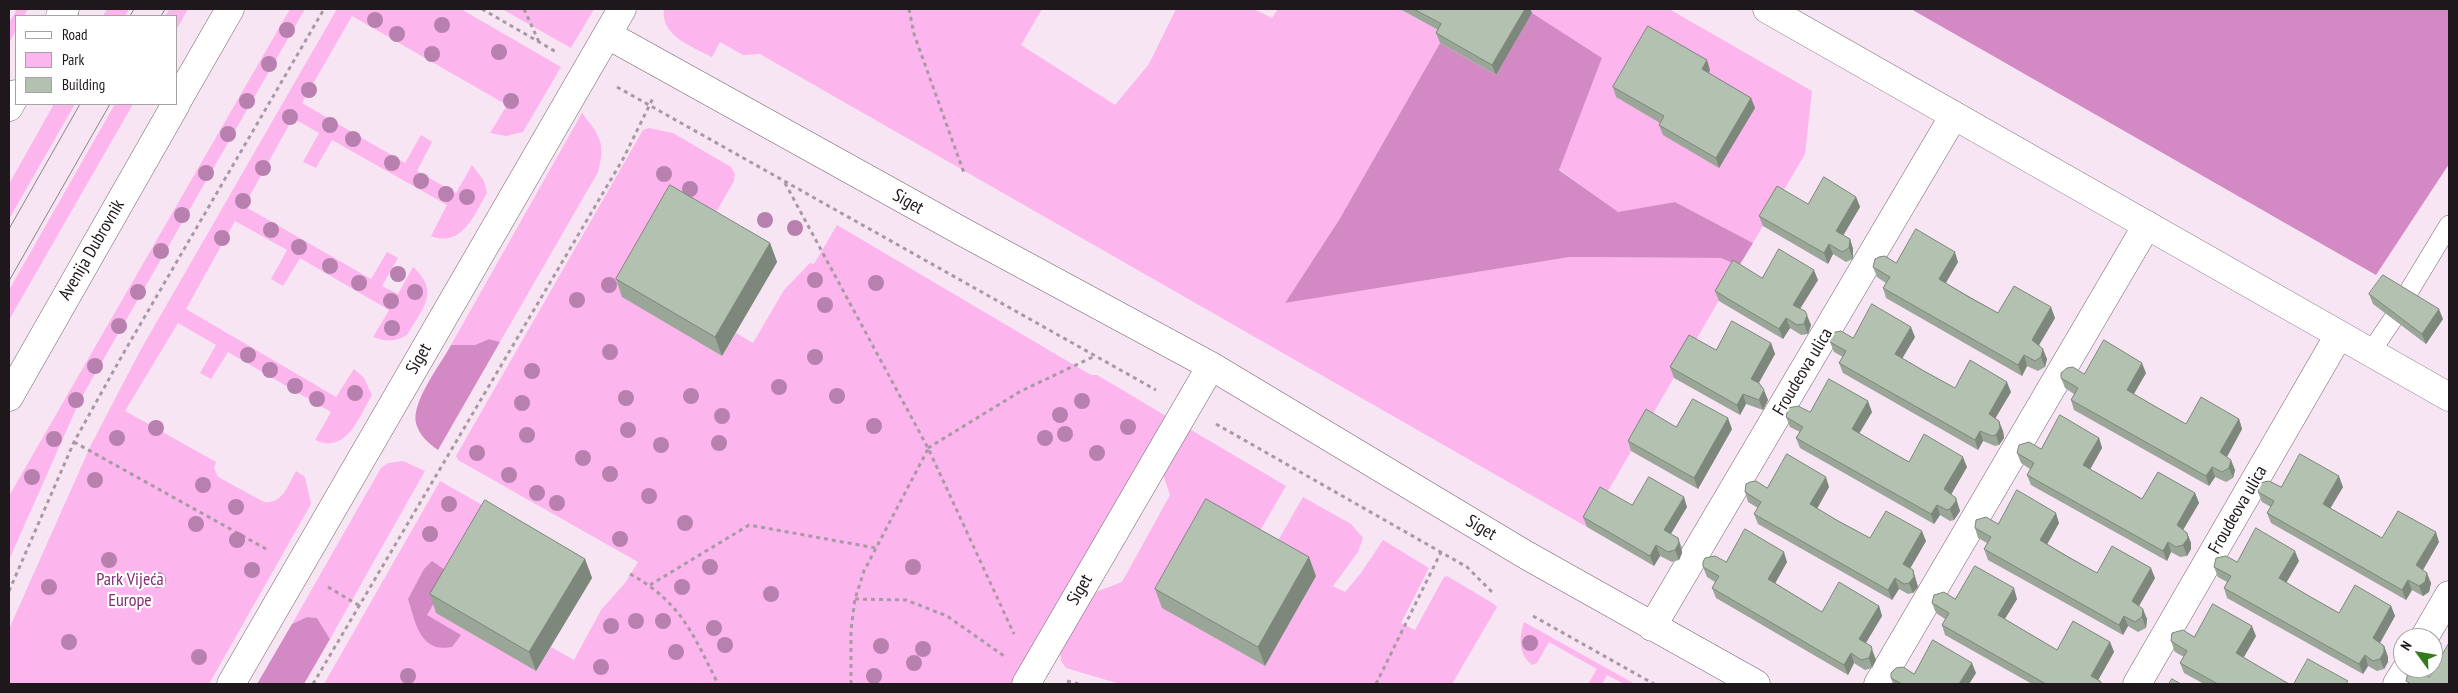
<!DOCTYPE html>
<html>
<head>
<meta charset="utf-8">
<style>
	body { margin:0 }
	#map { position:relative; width:2458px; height:693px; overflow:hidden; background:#f7e5f3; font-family:"PT Sans Narrow",sans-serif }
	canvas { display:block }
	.frame { position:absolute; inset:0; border:10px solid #1e171c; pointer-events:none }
	.legend { position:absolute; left:15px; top:15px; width:162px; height:90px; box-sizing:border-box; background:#fff; border:1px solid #a5a2a4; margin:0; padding:6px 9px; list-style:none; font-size:15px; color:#1e171c }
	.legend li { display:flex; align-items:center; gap:10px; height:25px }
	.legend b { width:25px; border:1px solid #a5a2a4 }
	.north { position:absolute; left:2393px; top:628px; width:50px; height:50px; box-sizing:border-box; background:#fff; border:1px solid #a5a2a4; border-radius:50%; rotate:302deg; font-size:14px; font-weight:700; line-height:20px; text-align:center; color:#1e171c }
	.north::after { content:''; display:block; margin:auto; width:18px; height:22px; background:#357b1e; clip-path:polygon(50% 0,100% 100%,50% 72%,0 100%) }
</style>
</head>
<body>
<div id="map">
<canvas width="2458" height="693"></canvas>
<div class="frame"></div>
<ul class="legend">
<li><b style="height:6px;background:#fff"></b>Road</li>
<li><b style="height:14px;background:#fcb5ed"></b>Park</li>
<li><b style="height:14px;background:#b3c1b0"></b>Building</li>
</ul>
<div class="north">N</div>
</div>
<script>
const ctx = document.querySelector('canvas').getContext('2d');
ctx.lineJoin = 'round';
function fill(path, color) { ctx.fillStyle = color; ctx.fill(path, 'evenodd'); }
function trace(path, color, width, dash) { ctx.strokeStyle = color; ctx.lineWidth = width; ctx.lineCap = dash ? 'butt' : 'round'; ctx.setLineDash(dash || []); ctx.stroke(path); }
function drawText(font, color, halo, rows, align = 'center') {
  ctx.font = font + ' "PT Sans Narrow",sans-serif'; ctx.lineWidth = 4.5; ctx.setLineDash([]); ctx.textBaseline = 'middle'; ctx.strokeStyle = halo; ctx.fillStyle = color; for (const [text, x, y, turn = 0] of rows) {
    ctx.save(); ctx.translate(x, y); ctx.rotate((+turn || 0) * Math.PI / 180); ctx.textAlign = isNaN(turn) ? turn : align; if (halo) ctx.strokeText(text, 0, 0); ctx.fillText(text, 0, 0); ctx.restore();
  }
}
fill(new Path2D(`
	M17,9H28L24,16H16V30L9,43V23Z
	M107,9H129L125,16H103Z
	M170,9H188L176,30V16H165Z
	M290,9H305L80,400L9,560V496Z
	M337,9H461L561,67L523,132L506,136L490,133L507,105L352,16L302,103L405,163L421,135L432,142L417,171L456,193L472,165L484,181L487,193C474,215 462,248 431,236L447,205L332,140L316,168L303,162L319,133L293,118L244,206L371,279L387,252L398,258L382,286L398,294L413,267C441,292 422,309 407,335C395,342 386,342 373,337L389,310L300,258L283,286L271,279L287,250L235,221L186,309L336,397L354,369L364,378L372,395C359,417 346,455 315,440L331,412L228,352L211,379L200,373L216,345L178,323L125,411L216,462L214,468L218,477L264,502C283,504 288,485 296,471L305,477L311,504L209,684H9V629L91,445L140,351Z
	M502,9H594L571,48Z
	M664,9H1042L1021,45L1115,105L1149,64L1176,9H1254L1272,18L1278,9H1400L1445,34L1339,220L1285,303L1570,257L1721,258L1739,266L1587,527L760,54L743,55L720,42L712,57C693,47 660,36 664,9Z
	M1524,9H1669L1812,91L1805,154L1753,243L1675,202L1618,213L1559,169L1602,58Z
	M54,104H75L9,219V184Z
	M115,104H133L9,320V290Z
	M582,113C600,136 606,143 598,172L500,342L489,339L475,345H451Z
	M649,128L673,133L731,167L735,174L734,181L710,223L623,297L722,356L736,333L753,343L784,290L810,263L814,264L837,225L1091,375H1097L1166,416L1012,684H324L440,481L528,531L437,613L536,671L551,647L574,660L601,610L625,583L638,562L458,460L456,456L643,130Z
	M1186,427L1286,486L1254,541L1163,608L1265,666L1303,599L1272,551L1303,497L1351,524L1363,538L1358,552L1333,586L1345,592L1361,573L1383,540L1429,568L1401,623L1415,630L1444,577L1447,576L1494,604L1497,607L1452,684H1120L1066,668L1061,661L1060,651L1093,593L1122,582L1170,495L1161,468Z
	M403,461L425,471L330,639L317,618L307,617L292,624L381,468L388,463Z
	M1524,622L1635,684H1624L1607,675L1602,684H1588L1597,669L1549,642L1537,663L1532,665C1518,654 1519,637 1524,622Z`), '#fcb5ed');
fill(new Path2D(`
	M1911,9H2449V164L2376,275Z
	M1532,13L1602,58L1559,170L1618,212L1675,202L1753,243L1739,266L1721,258L1570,257L1285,303L1339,220L1440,43L1496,75Z
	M489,339L500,342L438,450C428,443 419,435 416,423C411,402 441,364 451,345H475Z
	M432,561L451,574L427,615L461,635L452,647C420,653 416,624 408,599L424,569Z
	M307,617L317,618L330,639L304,684H257L292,624Z`), '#d38ac4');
const service = new Path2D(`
	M2406,296L2449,225
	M2370,353L2393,319`);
const minor = new Path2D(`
	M608,35L963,232L1211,366L1526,555L1756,684
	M1652,627L1953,117
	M2424,638L2449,595
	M231,684L622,9
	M1026,684L1211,366
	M1878,684L2147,225
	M2137,684L2339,335
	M2397,684L2407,668`);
const tertiary = new Path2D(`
	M1767,9L2449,397`);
const secondary = new Path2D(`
	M60,16L65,9
	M176,103L230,9
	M9,107L16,94
	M9,397L176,104`);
trace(service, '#72626e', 20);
trace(minor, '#72626e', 29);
trace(tertiary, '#72626e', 29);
trace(secondary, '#72626e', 29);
trace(new Path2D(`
	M482,9L558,53
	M524,9L539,42
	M909,9L914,34L964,173
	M617,87L1156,390
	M785,183L928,448L1014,634
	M1216,424L1467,567L1492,592
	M74,442L268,550
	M928,448L1021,391L1095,356
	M630,574C681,602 693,634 718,684
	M650,585L749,525L876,548
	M328,587L360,606
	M9,591L74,442L123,354L324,9
	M855,599L906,600L947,616L1004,656
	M1533,616L1654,684
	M1067,681L1079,684
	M313,684L623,159L653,98
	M851,684V630L855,599L864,571L928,449
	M1376,684L1441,552`), '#a89aa5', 3, [4, 4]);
trace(service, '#fff', 19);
trace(minor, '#fff', 28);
trace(tertiary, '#fff', 28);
trace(secondary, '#fff', 28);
trace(new Path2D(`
	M130,16L134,9
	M161,16L165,9
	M9,229L80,104
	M9,281L110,104`), '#8e818b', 1);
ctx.fillStyle = '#b780ae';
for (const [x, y] of [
	[375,20],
	[442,25],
	[287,30],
	[397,34],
	[499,52],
	[432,54],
	[269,64],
	[309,90],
	[247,101],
	[511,101],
	[290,117],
	[330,125],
	[228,134],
	[353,139],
	[392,163],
	[263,168],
	[206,173],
	[664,174],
	[421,181],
	[690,189],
	[446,194],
	[467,197],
	[243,201],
	[182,215],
	[765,220],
	[795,228],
	[271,230],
	[222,238],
	[299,247],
	[161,251],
	[330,266],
	[398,274],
	[815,280],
	[359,283],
	[876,283],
	[609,285],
	[138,292],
	[415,292],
	[577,300],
	[391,301],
	[825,305],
	[119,326],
	[392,328],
	[610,352],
	[248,355],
	[815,357],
	[95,366],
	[270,370],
	[532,371],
	[295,386],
	[779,387],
	[355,393],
	[691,396],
	[837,396],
	[626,398],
	[317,399],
	[76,400],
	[1082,401],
	[522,403],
	[1060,415],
	[722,416],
	[874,426],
	[1128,427],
	[156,428],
	[628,430],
	[1065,434],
	[527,435],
	[117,438],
	[1045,438],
	[54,439],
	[719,443],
	[661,445],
	[477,453],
	[1097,453],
	[583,458],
	[610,474],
	[509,475],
	[32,477],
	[95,480],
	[203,485],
	[537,493],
	[649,496],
	[557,503],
	[449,504],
	[236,507],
	[685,523],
	[196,524],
	[430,534],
	[620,539],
	[237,540],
	[109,560],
	[710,567],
	[913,567],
	[252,570],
	[158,580],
	[49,587],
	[682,587],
	[771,594],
	[636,621],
	[663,621],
	[611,626],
	[714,628],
	[69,642],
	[1530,643],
	[725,645],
	[881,646],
	[923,649],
	[676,652],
	[199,657],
	[914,663],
	[601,667],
	[408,676],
	[874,676]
]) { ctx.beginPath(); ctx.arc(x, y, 8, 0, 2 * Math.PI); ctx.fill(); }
fill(new Path2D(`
	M1400,9H1530L1532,13L1496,75L1440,43L1436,33L1438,30Z
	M1710,70L1709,73L1751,98L1755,108L1719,168L1663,135L1659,125L1660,123L1616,97L1613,87Z
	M1856,197L1860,207L1843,235L1850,239L1853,249V259L1846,262L1833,254L1828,264L1763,226L1759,216Z
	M770,243L777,262L722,356L622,297L616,279Z
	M1958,262L1946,283L1998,313L2055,318L2039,345L2047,359L2045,367L2038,371L2027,366L2022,376L1886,298L1883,288L1886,283L1877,277L1873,267L1896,263Z
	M1762,278L1818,280L1800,309L1811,325L1808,334L1801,335L1790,328L1783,339L1719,301L1715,291Z
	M2369,294L2443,319L2426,344L2373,304Z
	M1915,337L1902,358L1924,371L1955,388L2011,392L1995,418L2003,431L2004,438L1999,445L1995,446L1983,441L1978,450L1843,373L1839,363L1843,357L1834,352L1830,342L1853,338Z
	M1771,343L1775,354L1759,383L1768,400L1763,410L1746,404L1740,415L1674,378L1670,367L1716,350Z
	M2146,373L2134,394L2186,424L2239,419L2242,429L2227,457L2235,470L2233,478L2226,482L2215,477L2209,486L2074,410L2071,400L2074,394L2065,388L2061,378L2084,374Z
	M1810,412H1872L1859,433L1881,446L1909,462L1967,467L1951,494L1959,508L1960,511L1954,520L1950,521L1940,515L1934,524L1800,448L1796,438L1800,432L1790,427L1786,417Z
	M1732,429L1698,489L1631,451L1628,441Z
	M2099,438L2102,448L2090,469L2142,499L2195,493L2199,503L2183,530L2187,533L2191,543V549L2187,556L2180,557L2171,552L2167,561L2031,485L2027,475L2030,469L2021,463L2017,453Z
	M1829,487L1817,509L1870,538L1926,541L1910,568L1913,570L1918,587L1913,593L1908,594L1899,589L1892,600L1758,524L1754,514L1758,508L1748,502L1745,492L1767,488Z
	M2281,487H2343L2330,508L2382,538L2439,542L2423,570L2431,583L2429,592L2423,596L2412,590L2406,600L2271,523L2267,513L2271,507L2262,502L2258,492Z
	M1632,505L1687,507L1671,534L1678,538L1682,548V553L1679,560L1672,562L1660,556L1654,566L1587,527L1583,517Z
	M2059,523L2047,544L2097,573L2155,578L2139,606L2147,619L2146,628L2138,632L2128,626L2123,635L1988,560L1984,549L1987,543L1978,538L1975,528L1998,524Z
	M585,559L592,578L536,671L436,613L430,594Z
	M2299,561L2286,583L2339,613L2391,606L2395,616L2380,643L2384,646L2388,657V662L2384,669L2377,671L2368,666L2363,674L2227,598L2224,588L2227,582L2218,577L2214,567L2237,562Z
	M1726,562H1787L1775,583L1822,612L1879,606L1882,616L1866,643L1876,660L1872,668L1865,670L1854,663L1848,675L1716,598L1712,588L1715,582L1707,577L1703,567Z
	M1316,576L1265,666L1162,608L1155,589Z
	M1955,599H2017L2005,619L2057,650L2110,642L2114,652L2098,680L2102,684H2032L1945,635L1942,625L1945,619L1936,613L1932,603Z
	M2256,636L2243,658L2289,684H2204L2184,673L2180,663L2184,657L2175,652L2171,641L2194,637Z
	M1976,673L1969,684H1893L1891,678L1914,674Z`), '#9aa697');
fill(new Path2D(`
	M1525,9H1530L1532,13L1496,75L1492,65Z
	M1707,60L1710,70L1705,79L1702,69Z
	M1751,98L1755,108L1719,168L1716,158Z
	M1856,197L1860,207L1840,241L1836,231Z
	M1850,239L1853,249V259L1849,248Z
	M770,243L777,262L722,356L715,337Z
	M1829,244L1833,254L1828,264L1824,253Z
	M1955,252L1958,262L1942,289L1939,279Z
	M1814,270L1818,280L1796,315L1793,305Z
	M2051,307L2055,318L2036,350L2032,340Z
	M2439,309L2443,319L2426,344L2422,334Z
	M1807,315L1811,325L1808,334L1804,324Z
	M1786,318L1790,328L1783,339L1779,329Z
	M1911,327L1915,337L1899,364L1895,354Z
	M1771,343L1775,354L1755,389L1751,379Z
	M2043,349L2047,359L2045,367L2041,357Z
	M2024,355L2027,366L2022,376L2018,365Z
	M2142,363L2146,373L2130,400L2127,390Z
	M2007,382L2011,392L1992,424L1989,414Z
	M1764,390L1768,400L1763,410L1759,400Z
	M1743,394L1746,404L1740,415L1737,405Z
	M1868,401L1872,412L1856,439L1852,429Z
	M1728,418L1732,429L1698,489L1694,478Z
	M2239,419L2242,429L2224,462L2220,452Z
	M1999,421L2003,431L2004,438L1999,445L1996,435Z
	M1980,431L1983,441L1978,450L1975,440Z
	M2099,438L2102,448L2087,475L2083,465Z
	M1963,457L1967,467L1948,500L1944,489Z
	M2231,460L2235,470L2233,478L2229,468Z
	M2212,467L2215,477L2209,486L2206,476Z
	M2339,476L2343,487L2327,514L2323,504Z
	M1826,477L1829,487L1814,514L1810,504Z
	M2195,493L2199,503L2180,535L2177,525Z
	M1684,497L1687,507L1667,540L1664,530Z
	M1956,498L1960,511L1954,520L1950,509Z
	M1937,505L1940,515L1934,524L1931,514Z
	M2056,513L2059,523L2044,550L2040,540Z
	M1922,531L1926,541L1907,574L1903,564Z
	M2436,532L2439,542L2420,575L2416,565Z
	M2187,533L2191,543V549L2187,556L2183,545Z
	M1678,538L1682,553L1679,560L1675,550Z
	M2168,542L2171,552L2167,561L2163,551Z
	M1656,545L1660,556L1654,566L1650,556Z
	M2295,551L2299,561L2283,588L2279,578Z
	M1784,552L1787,562L1772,589L1768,579Z
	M1309,557L1316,576L1265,666L1258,647Z
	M585,559L592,578L536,671L529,652Z
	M2151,568L2155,578L2136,611L2132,601Z
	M1913,570L1918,587L1913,593L1909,583Z
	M2427,573L2431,583L2429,592L2423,596L2419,586Z
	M1895,578L1899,589L1892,600L1888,590Z
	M2408,580L2412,590L2406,600L2402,590Z
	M2014,588L2017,599L2001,625L1998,615Z
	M1879,606L1882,616L1862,649L1859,639Z
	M2391,606L2395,616L2377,648L2373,638Z
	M2143,609L2147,619L2146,628L2142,617Z
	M2124,616L2128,626L2123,635L2119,625Z
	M2252,626L2256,636L2240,664L2236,653Z
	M2110,642L2114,652L2096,684L2091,676Z
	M2384,646L2388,657V662L2384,669L2380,659Z
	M1872,649L1876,660L1872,668L1869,658Z
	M1851,653L1854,663L1848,675L1844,665Z
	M2365,655L2368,666L2363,674L2359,664Z
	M1972,663L1976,673L1969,684H1959Z`), '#7d877b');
const building = new Path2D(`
	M1414,9H1525L1492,65L1436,33L1441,24Z
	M1648,26L1707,60L1702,69L1751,98L1716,158L1659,125L1664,116L1613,87Z
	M1824,177L1856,197L1836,231L1850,239L1849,248L1842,252L1829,244L1824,253L1759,216L1777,186L1808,204Z
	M670,185L770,243L715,337L616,279Z
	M1916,229L1955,252L1939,279L1967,296L1998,313L2014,286L2051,307L2032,340L2043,349L2041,357L2035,361L2024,355L2018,365L1883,288L1890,277L1873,267L1875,259L1879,257L1885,256L1896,263Z
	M1779,249L1814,270L1793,305L1805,311L1807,315L1804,324L1797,325L1786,318L1779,329L1715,291L1733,260L1762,278Z
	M2383,275L2439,309L2422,334L2369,294Z
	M1872,304L1911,327L1895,354L1924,371L1955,388L1970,360L2007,382L1989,414L1999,421L2000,428L1996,435L1992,436L1980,431L1975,440L1839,363L1846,351L1830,342L1831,333L1841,331L1853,338Z
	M1732,321L1771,343L1751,379L1759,383L1764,390L1759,400L1743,394L1737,405L1670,367L1689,335L1716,350Z
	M2104,340L2142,363L2127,390L2156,407L2186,424L2201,397L2239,419L2220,452L2231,460L2229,468L2222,472L2212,467L2206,476L2071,400L2078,388L2061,378V373L2067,368L2073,367L2084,374Z
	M1829,379L1868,401L1852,429L1881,446L1909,462L1924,434L1963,457L1944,489L1956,498V501L1950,509L1947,510L1937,505L1931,514L1796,438L1803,427L1786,417L1788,408L1798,406L1810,412Z
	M1693,399L1728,418L1694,478L1628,441L1646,409L1676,427Z
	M2060,415L2099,438L2083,465L2142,499L2158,472L2195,493L2177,525L2187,533L2188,538L2183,545L2176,547L2168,542L2163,551L2027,475L2034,463L2017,453L2019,445L2029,442L2041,449Z
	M1787,454L1826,477L1810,504L1838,521L1870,538L1886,511L1922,531L1903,564L1913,570L1914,577L1909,583L1904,584L1895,578L1888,590L1754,514L1761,502L1745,492L1746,484L1750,482L1756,481L1767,488Z
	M2300,454L2339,476L2323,504L2382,538L2398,511L2436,532L2416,565L2427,573L2425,582L2419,586L2408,580L2402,590L2267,513L2274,501L2258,492V487L2259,483L2269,481L2281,487Z
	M1649,477L1684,497L1664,530L1678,538L1679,543L1675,550L1668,552L1656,545L1650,556L1583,517L1600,487L1632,505Z
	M2017,490L2056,513L2040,540L2068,557L2097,573L2112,546L2151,568L2132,601L2143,609L2142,617L2135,622L2124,616L2119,625L1984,549L1991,537L1975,528L1976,520L1986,517L1998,524Z
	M1206,499L1309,557L1258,647L1155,589Z
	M485,500L585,559L529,652L430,594Z
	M2256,528L2295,551L2279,578L2309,596L2339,613L2355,585L2391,606L2373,638L2384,646V652L2380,659L2373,661L2365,655L2359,664L2224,588L2231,576L2214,567L2216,558L2226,556L2237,562Z
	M1745,529L1784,552L1768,579L1822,612L1839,582L1879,606L1859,639L1871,646L1872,649L1869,658L1861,660L1851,653L1844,665L1712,588L1719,576L1703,567V562L1705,558L1715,556L1726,562Z
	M1975,566L2014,588L1998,615L2057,650L2073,621L2110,642L2091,676L2100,681L2102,684H2046L1942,625L1949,613L1932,603L1934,595L1944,592L1955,599Z
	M2213,604L2252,626L2236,653L2289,684H2218L2180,663L2187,651L2171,641L2172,633L2183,630L2194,637Z
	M1933,640L1972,663L1959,684H1902L1891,678V673L1896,668L1903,667L1914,674Z
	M2449,643V684H2411L2406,681L2408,673L2412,671L2418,670L2429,677Z
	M2308,659L2348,681L2346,684H2294Z
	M2172,679L2181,684H2169Z`);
fill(building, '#b3c1b0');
trace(building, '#7d877b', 1);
drawText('18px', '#1e171c', '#fff', [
	["Siget",908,202,29],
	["Avenija Dubrovnik",92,250,-60],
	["Siget",419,359,-60],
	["Froudeova ulica",1803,372,-59],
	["Froudeova ulica",2238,510,-60],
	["Siget",1481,528,31],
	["Siget",1080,590,-60]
]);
drawText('18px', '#832d75', '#fff', [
	["Park Vijeća",130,580],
	["Europe",130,601]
]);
</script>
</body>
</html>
